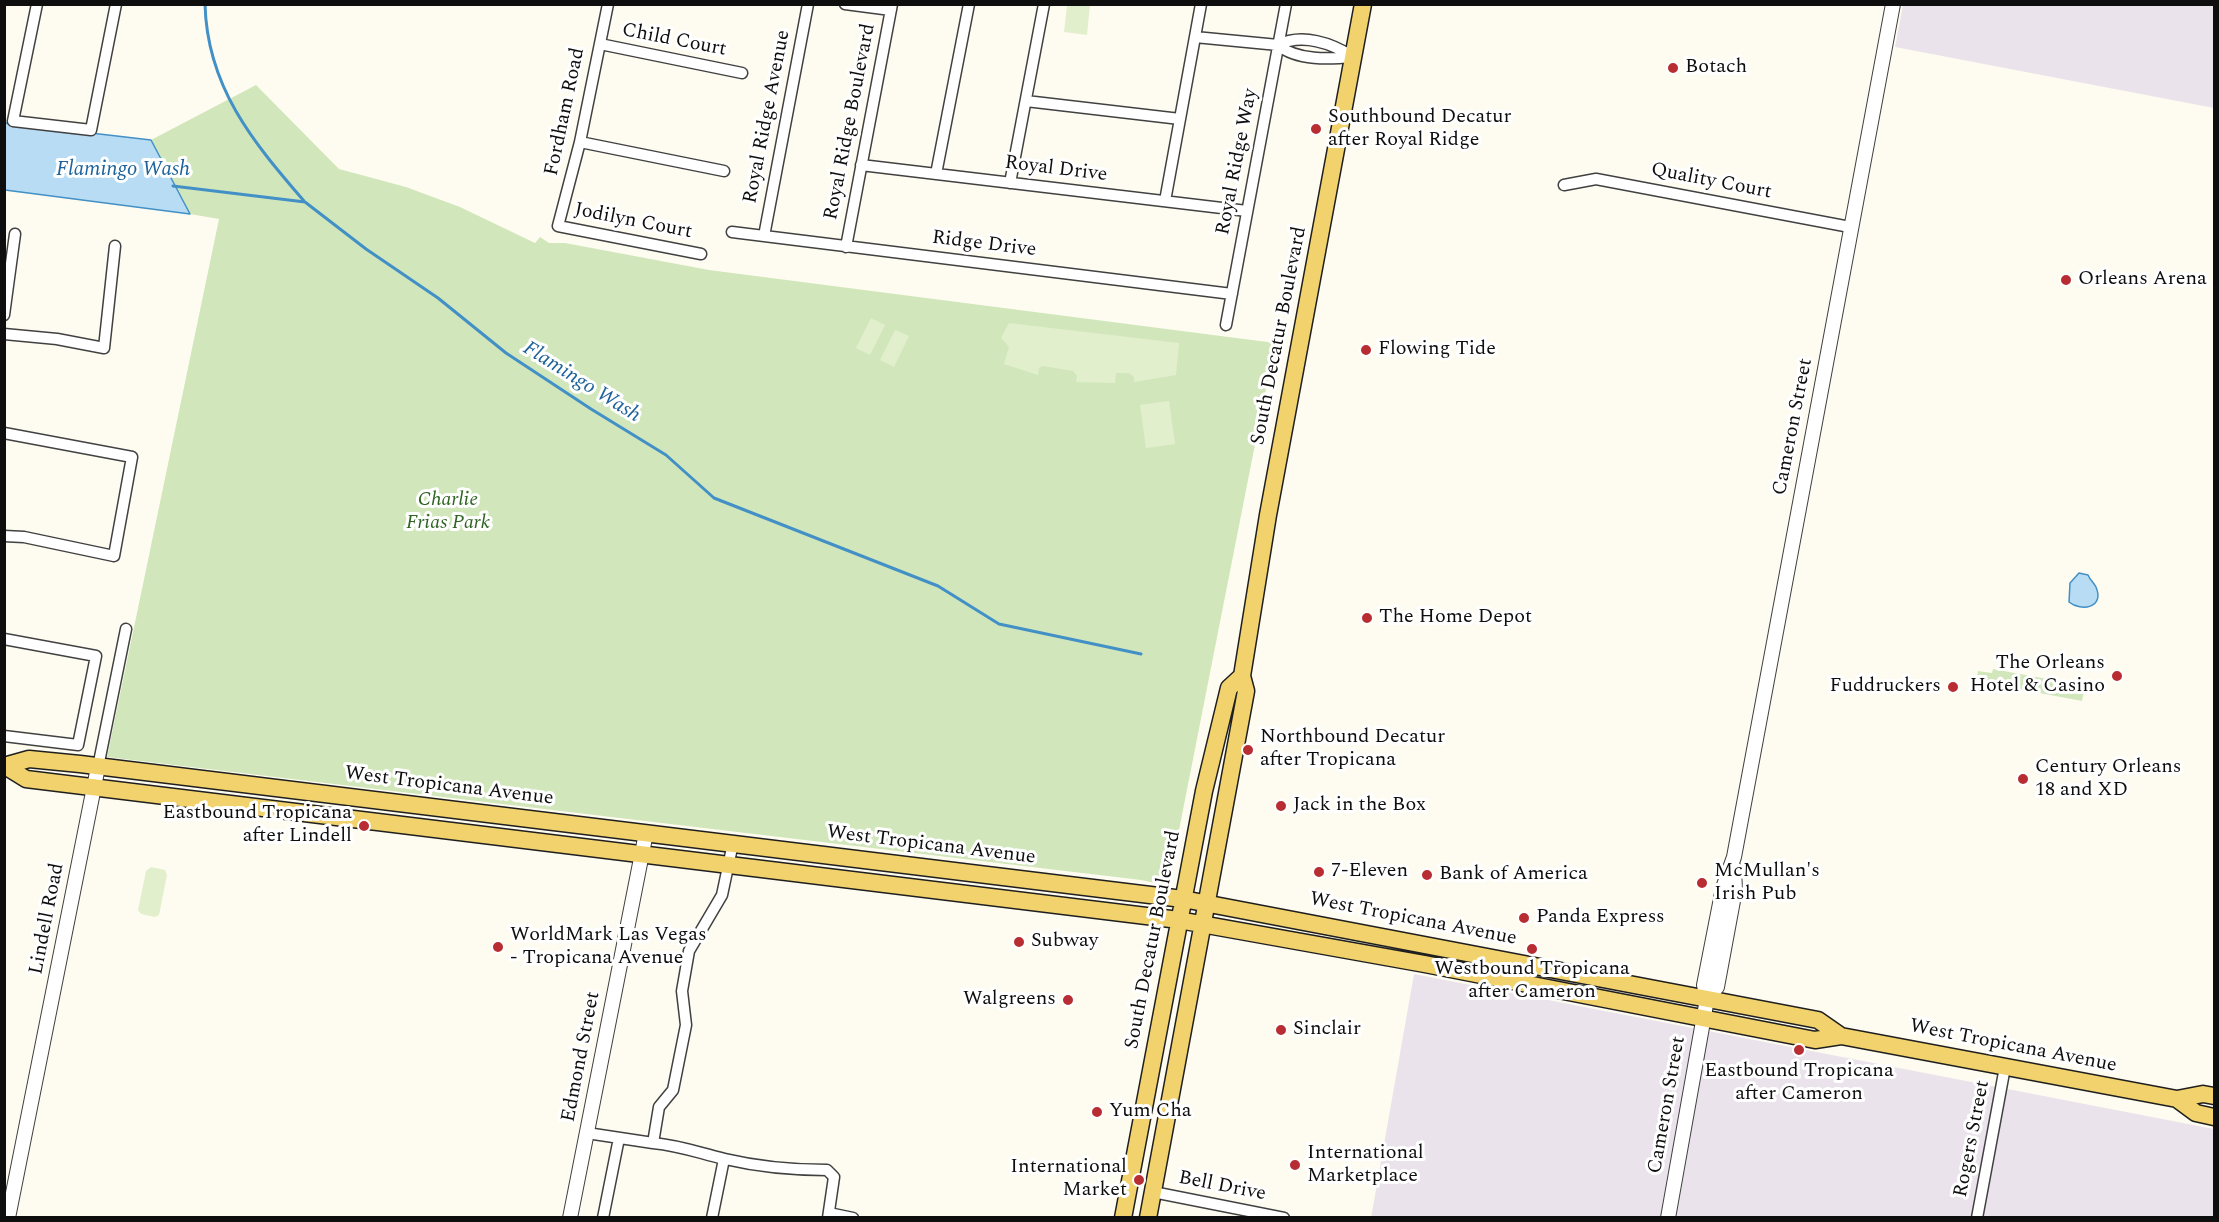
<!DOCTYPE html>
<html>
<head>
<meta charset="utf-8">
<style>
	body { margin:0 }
	#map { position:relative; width:2219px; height:1222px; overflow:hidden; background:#fefcf0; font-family:Spectral,serif }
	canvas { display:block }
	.frame { position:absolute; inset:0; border:6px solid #0e0e0e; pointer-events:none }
</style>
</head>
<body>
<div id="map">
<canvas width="2219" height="1222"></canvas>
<div class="frame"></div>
</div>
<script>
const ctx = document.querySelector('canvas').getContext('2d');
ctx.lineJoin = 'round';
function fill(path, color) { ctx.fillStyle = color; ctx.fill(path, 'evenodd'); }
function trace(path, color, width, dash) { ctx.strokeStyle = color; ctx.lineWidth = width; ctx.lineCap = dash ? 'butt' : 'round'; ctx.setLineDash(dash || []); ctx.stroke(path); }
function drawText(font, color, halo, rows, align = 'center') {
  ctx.font = font + ' Spectral,serif'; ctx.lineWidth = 6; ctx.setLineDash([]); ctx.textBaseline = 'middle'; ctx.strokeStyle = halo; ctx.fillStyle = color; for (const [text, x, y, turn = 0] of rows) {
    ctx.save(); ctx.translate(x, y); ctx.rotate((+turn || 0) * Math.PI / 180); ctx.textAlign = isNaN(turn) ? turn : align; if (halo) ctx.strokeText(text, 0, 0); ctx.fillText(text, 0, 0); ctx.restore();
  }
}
fill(new Path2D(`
	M1903,5H2214V108L1895,47Z
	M1414,974L2214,1129V1217L1371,1218Z`), '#ebe3ec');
fill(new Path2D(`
	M256,85L339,169L406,187L460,207L535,243L540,237L549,243H565L709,270L1275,343L1168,886L1141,880L107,757L219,219L190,214L151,140Z
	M1993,669L2085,686L2082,701L1976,681L1978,671L1992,673Z`), '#d1e7bb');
fill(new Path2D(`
	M1067,5H1090L1087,35L1064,32Z
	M871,318L885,325L870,355L856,348Z
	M1009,323L1179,343L1176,375L1134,382V377L1129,373H1116L1115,383L1076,382L1077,376L1073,371L1043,366L1039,368L1038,375L1004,364L1009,347L1001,338Z
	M895,330L909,336L894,367L880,360Z
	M1169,401L1175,444L1146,448L1140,405Z
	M151,867L165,870L167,875L159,915L155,917L141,914L138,910L146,871Z`), '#e2efcc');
const water = new Path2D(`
	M5,123L151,140L190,214L5,190Z
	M2079,573L2088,575C2090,580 2094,583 2096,587C2105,608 2081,612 2069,602L2070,583Z`);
fill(water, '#b7dcf3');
trace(water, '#4290c6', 1.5);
trace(new Path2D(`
	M205,4C207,87 253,142 304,201
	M173,186L305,202L366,249L438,298L506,353L591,409L666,455L714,498L938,586L999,624L1141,654`), '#4290c6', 3);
const minor = new Path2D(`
	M37,4L13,121L91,130L116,4
	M608,4L580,142L558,226L701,254
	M845,4L891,10
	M1195,37L1278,45
	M600,44L742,73
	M1278,45C1302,33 1332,43 1353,57
	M1278,45C1297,61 1330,59 1353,57
	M1026,101L1180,119
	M580,142L724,171
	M861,165L1247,211
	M936,174L969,4
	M1010,183L1044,4
	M1564,185L1596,179L1850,227
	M1165,201L1201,4
	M732,232L1232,294
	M764,236L808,4
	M846,247L892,4
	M4,315L15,234
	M1226,325L1286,4
	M4,334L57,339L104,348L115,246
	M4,433L132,457L114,556L24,537L4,536
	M4,639L96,656L78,745L4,736
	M98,767L126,629
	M587,1133L653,1143L659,1107L673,1090L686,1025L682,991L689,951L722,895L733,843
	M653,1143C682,1146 699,1153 725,1159C759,1167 792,1170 827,1170L834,1177L828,1218
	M1153,1192L1284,1218
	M829,1213L853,1218
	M603,1218L619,1138
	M712,1218L724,1159
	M1977,1218L2005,1067`);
const tertiary = new Path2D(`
	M1707,999L1717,987L1735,890L1734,868
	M8,1218L98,767
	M570,1218L646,833
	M1668,1218L1707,999L1704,985L1723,888L1734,857L1893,4`);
const primary = new Path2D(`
	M4,766L29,759L80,764L1183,899L1818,1020L1841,1036
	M5,766L26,779L1179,920L1425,964L1815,1040L1841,1036L2177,1099L2203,1094L2214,1096
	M2177,1099L2196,1113L2214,1117
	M1123,1218L1204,791L1229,688L1242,676
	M1148,1218L1246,691L1242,676L1268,515L1363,4`);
trace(minor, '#414141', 13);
trace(tertiary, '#414141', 16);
trace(primary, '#1f1f1f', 19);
trace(minor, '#fff', 10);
trace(tertiary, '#fff', 14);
trace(primary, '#f1d26d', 16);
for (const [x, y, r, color] of [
	[1673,68,6,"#b72d32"],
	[1316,129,6,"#b72d32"],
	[2066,280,6,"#b72d32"],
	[1366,350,6,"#b72d32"],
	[1367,618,6,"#b72d32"],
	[2117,676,6,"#b72d32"],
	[1953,687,6,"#b72d32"],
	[1248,750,6,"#b72d32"],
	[2023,779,6,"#b72d32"],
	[1281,806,6,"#b72d32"],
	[364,826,6,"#b72d32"],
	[1319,872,6,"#b72d32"],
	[1427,875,6,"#b72d32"],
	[1702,883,6,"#b72d32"],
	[1524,918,6,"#b72d32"],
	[1019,942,6,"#b72d32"],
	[498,947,6,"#b72d32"],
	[1532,949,6,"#b72d32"],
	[1068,1000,6,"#b72d32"],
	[1281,1030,6,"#b72d32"],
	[1799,1050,6,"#b72d32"],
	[1097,1112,6,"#b72d32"],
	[1295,1165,6,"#b72d32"],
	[1139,1180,6,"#b72d32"]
]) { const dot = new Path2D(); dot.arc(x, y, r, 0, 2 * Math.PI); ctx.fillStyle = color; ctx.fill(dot); trace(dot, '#fff', 2); }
drawText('20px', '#0e0e0e', '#fff', [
	["Child Court",674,41,11],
	["Fordham Road",566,112,-78],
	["Royal Ridge Avenue",768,117,-79],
	["Royal Ridge Boulevard",851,122,-79],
	["Royal Ridge Way",1238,162,-79],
	["Royal Drive",1056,170,7],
	["Quality Court",1711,182,11],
	["Jodilyn Court",633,222,11],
	["Ridge Drive",984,245,7],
	["South Decatur Boulevard",1280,336,-79],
	["Cameron Street",1794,427,-79],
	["West Tropicana Avenue",449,787,7],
	["West Tropicana Avenue",931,846,7],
	["Lindell Road",48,919,-79],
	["West Tropicana Avenue",1413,920,11],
	["South Decatur Boulevard",1154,940,-79],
	["West Tropicana Avenue",2013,1047,11],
	["Edmond Street",582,1057,-79],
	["Cameron Street",1668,1105,-80],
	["Rogers Street",1973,1139,-79],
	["Bell Drive",1222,1187,11]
]);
drawText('20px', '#0e0e0e', '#fff', [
	["Botach",1685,68],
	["Southbound Decatur",1328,118],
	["after Royal Ridge",1328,141],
	["Orleans Arena",2078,280],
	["Flowing Tide",1378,350],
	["The Home Depot",1379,618],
	["The Orleans",2105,664,"right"],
	["Hotel & Casino",2105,687,"right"],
	["Fuddruckers",1941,687,"right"],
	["Northbound Decatur",1260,738],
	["after Tropicana",1260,761],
	["Century Orleans",2035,768],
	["18 and XD",2035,791],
	["Jack in the Box",1293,806],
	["Eastbound Tropicana",352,814,"right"],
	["after Lindell",352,837,"right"],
	["7-Eleven",1331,872],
	["McMullan's",1714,872],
	["Irish Pub",1714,895],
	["Bank of America",1439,875],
	["Panda Express",1536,918],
	["WorldMark Las Vegas",510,936],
	["- Tropicana Avenue",510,959],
	["Subway",1031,942],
	["Westbound Tropicana",1532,970,"center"],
	["after Cameron",1532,993,"center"],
	["Walgreens",1056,1000,"right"],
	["Sinclair",1293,1030],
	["Eastbound Tropicana",1799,1072,"center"],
	["after Cameron",1799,1095,"center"],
	["Yum Cha",1109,1112],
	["International",1307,1154],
	["Marketplace",1307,1177],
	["International",1127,1168,"right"],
	["Market",1127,1191,"right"]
], 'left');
drawText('italic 20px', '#2e6321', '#fff', [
	["Charlie",448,501],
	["Frias Park",448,524]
]);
drawText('italic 21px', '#1d629a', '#fff', [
	["Flamingo Wash",123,171],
	["Flamingo Wash",581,383,32]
]);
</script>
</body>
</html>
